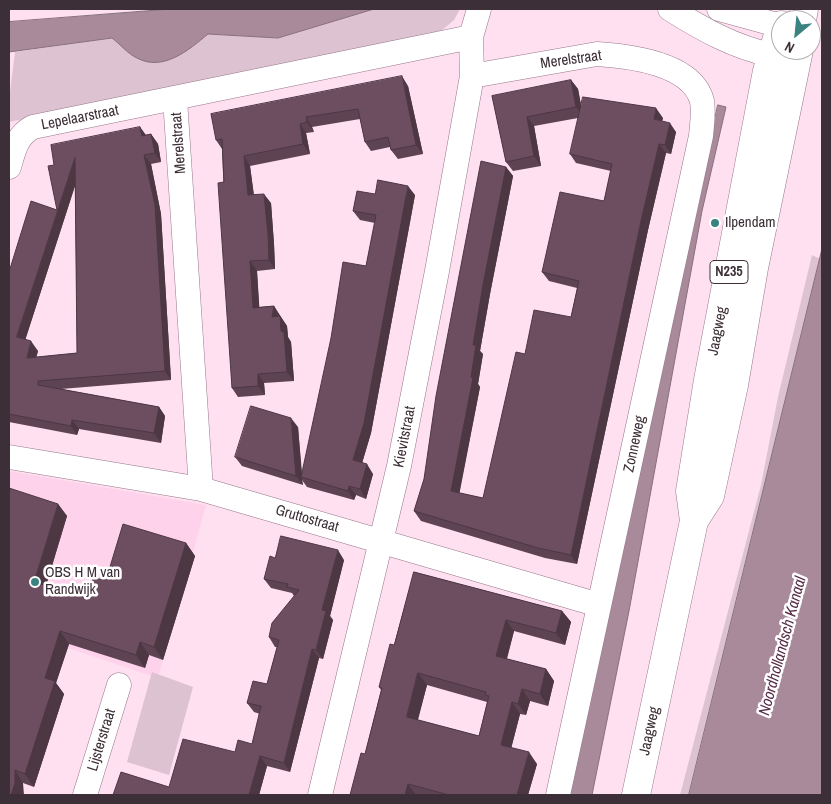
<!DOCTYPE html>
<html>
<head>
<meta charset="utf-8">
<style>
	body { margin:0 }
	#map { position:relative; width:831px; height:804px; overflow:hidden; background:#fee0f1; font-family:"Archivo Narrow",sans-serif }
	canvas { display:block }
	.frame { position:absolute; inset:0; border:10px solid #3d2f37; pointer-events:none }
	.north { position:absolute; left:771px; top:10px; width:50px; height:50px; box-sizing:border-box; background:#fff; border:1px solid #b1acaf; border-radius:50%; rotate:208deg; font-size:14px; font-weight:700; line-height:20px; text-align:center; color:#3d2f37 }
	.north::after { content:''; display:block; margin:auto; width:18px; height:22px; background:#3a8381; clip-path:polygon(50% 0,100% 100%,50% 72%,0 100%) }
</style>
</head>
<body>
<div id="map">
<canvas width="831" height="804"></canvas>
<div class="frame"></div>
<div class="north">N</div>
</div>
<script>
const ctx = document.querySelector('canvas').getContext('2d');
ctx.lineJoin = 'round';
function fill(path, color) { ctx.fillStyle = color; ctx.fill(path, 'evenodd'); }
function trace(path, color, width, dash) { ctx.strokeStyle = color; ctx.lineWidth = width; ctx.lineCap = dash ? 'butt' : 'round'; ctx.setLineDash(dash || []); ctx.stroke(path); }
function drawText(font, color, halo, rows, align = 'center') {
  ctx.font = font + ' "Archivo Narrow",sans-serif'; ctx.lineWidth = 5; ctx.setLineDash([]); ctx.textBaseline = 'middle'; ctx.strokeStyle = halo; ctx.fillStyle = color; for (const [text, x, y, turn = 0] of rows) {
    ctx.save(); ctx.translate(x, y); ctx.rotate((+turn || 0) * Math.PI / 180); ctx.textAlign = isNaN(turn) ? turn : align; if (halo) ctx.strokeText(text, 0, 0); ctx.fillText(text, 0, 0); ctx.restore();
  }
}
fill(new Path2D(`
	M9,471L206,505L158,678L9,628Z`), '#fed2eb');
fill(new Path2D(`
	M374,9H460L454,20L440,32L9,122V100L15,52L112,38L137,58L197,43L208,34L278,38Z
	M812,255L820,259L689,795H680L761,485L778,397Z
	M152,672L193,687L169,775L127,762Z`), '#ddc2d1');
const water = new Path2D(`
	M171,9H374L278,38L208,34C189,50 163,72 137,58C128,54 120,44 112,38L9,52V22Z
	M718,105L726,107L702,211L629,611L592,795H571Z
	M822,249V795H689Z`);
fill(water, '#a88a9b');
trace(water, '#886f7d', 1);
const street = new Path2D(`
	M479,9L471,37L472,76L597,54C629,56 692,63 702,101C704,113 702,124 701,136L558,795
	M670,9C702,29 734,47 771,55L781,45
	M719,9L781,26
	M175,99L201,489
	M9,167C14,150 17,135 33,127L471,37
	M9,457L201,489L599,605
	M85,795L119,685
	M320,795L399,466L437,271L472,76`);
const primary = new Path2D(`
	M802,20L804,9
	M694,521L710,496L734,385L754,268L799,50
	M636,795L694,521L690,491L708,380L767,71L781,25`);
trace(street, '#99778a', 25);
trace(primary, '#99778a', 29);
trace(street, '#fff', 24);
trace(primary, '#fff', 28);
fill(new Path2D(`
	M571,80L578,89L581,105L663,118L662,121L676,132L671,154L666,153L648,230L577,564L545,558L421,521L414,511L424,479L506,167L513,176L490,294L480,351L483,354L478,384L480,387L459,493L483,498L525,354L571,317L577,288L549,281L542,272L604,201L611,171L576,163L570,154L578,118L534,126L541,166L513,171L506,162L492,96Z
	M408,86L423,154L398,159L391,150L390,147L371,151L365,142L360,119L312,127L314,132L306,133L310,154L250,166L254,195L271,203L274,244L275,269L257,271L259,307L274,306L287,326L288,337L291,342L294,381L264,383L265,395L238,397L232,388L222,149L216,140Z
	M140,127L146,135L151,134L158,144L161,162L151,164L161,214L171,380L61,389L159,407L165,416L161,443L79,429L77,435L9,422V272L57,210L54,165ZM75,186L77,353L36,357L38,351L25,340Z
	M375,194L415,195L371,433L362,463L373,474L366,499L356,495L354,500L307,487L302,480L303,485L242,466L235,457L298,427L302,473L366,266L375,223L360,220L353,211Z
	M58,504L67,516L46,586L87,598L106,580L186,543L195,556L163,660L149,655L145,668L69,644L56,683L64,694L34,787L23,783L9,795Z
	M275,558L344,560L330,616L333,620L323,659L319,658L290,772L267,766L259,795H113L169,787L235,752L252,744L260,714L254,712L247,703L267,684L277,647H275L269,637L294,596L292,593L271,588L264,579Z
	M414,572L562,611L571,622L565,645L514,631L507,659L546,669L554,681L548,706L530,701L526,715L520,714L511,748L537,764L528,795H350L365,754L381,690L379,687L394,645ZM427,685L487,702L479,736L418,720Z`), '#5e4353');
fill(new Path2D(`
	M402,76L408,86L423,154L416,145Z
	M571,80L578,89L583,116L576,107Z
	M656,108L663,118L660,128L654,119Z
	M306,117L312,127L314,132L307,122Z
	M527,117L534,126L541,166L534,156Z
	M670,123L676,132L671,154L665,145Z
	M300,124L306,133L310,154L303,144Z
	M140,127L146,136H142Z
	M151,134L158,144L161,162L155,153Z
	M659,144L666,153L648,230L577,564L571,555L641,221Z
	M144,155L151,164L161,214L171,380L165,371Z
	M244,156L250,166L255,205L248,195Z
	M75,158L81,167L23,347L17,337Z
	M506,167L513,176L490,294L480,351L483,354L478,384L480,387L458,501L451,491L471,377L473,345L483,285Z
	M408,186L415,195L371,433L360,470L353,460Z
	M264,194L271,203L274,244L275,269L269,260Z
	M250,261L257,271L260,317L253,308Z
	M274,306L280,316L279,326L272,317Z
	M280,316L287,326L288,337L291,342L294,381L287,372L281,331Z
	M31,341L38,351L34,367L27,358Z
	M258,374L264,383L265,395L258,386Z
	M159,407L165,416L161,443L154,433Z
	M291,418L298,427L302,478L301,477L302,480L303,485L296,476Z
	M72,420L79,429L77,435L71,426Z
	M367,464L373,474L366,499L360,489Z
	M349,486L356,495L354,500L348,491Z
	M58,504L67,516L43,595L34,582Z
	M186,543L195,556L163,660L154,647Z
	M338,550L344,560L330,616L333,620L323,659L316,650L322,610Z
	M562,611L571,622L565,645L556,633Z
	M506,620L514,631L504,668L496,656Z
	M60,631L69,644L56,683L64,694L34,787L25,774L45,678Z
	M140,642L149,655L145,668L136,655Z
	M312,649L319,658L290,772L284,763Z
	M546,669L554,681L548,706L540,694Z
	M418,673L427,685L415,729L407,717Z
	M522,689L530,701L526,715L518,704Z
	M512,702L520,714L509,757L501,745Z
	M529,752L537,764L528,795H517Z
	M260,756L267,766L259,795H249Z
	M15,770L23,783L24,795H11Z
	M408,784L416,795H405Z`), '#4c3743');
const building = new Path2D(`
	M402,76L416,145L391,150L388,137L365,142L358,109L306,117L307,122L300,124L303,144L244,156L248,195L264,194L268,234L269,260L250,261L253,308L274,306L272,317L280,316L281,331L284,332L287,372L258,374V386L232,388L218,183L224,182L222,139L216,140L211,114Z
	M571,80L576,107L527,117L534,156L506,162L492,96Z
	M583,97L656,108L654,119L670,123L665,145L659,144L641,221L571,555L538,548L414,511L424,479L436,396L481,161L506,167L483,285L473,345H476L471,377L473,378L451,491L483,498L516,352L525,354L534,310L571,317L579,281L542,272L560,192L604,201L612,164L570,154Z
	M140,127L142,136L151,134L155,153L144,155L155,205L165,371L38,381V385L159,407L154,433L72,420L71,426L9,414V272L31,201L57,210L48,166L54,165L51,145ZM75,158L77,353L27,358L31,341L17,337Z
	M378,180L408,186L364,423L353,460L367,464L360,489L349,486L348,491L301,477L331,338L343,262L366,266L376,215L353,211L357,191L375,194Z
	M251,406L291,418L296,476L235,457Z
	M9,488L58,504L34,582L87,598L93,578L106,580L123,524L186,543L154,647L140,642L136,655L60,631L45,678L55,681L25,774L15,770V783L11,795H9Z
	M281,536L338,550L322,610L326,611L316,650L312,649L284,763L260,756L249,795H113L121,772L169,787L183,739L235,752L238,740L252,744L261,706L247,703L253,681L267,684L279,640L269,637L272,623L299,590L287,587L288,584L264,579L270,556L275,558Z
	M414,572L562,611L556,633L506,620L496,656L546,669L540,694L522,689L518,704L512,702L501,745L529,752L517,795H449L408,784L405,795H350L361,753L365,754L382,688L379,687L390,644L394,645ZM418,673L486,692L485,695L489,696L479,736L407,717Z`);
fill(building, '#6d4e60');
trace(building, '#4c3743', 1);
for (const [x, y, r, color] of [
	[715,223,5,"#3a8381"],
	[35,582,5,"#3a8381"]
]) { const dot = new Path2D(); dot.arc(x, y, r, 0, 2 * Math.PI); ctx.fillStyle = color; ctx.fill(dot); trace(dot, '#fff', 2); }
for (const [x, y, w] of [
	[729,272,38]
]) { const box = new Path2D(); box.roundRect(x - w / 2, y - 11.5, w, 23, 4); ctx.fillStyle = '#fff'; ctx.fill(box); trace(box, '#3d2f37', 1); }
drawText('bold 14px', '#3d2f37', null, [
	["N235",729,272]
]);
drawText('15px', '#3d2f37', '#fff', [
	["Merelstraat",571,60,-8],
	["Lepelaarstraat",80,118,-11],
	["Merelstraat",179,143,-94],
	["Jaagweg",718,331,-79],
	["Kievitstraat",405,437,-79],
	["Zonneweg",635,444,-78],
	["Gruttostraat",307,519,16],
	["Jaagweg",650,731,-78],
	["Lijsterstraat",102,740,-73]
]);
drawText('15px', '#3d2f37', '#fff', [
	["Ilpendam",725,223],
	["OBS H M van",45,573],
	["Randwijk",45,590]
], 'left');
drawText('italic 16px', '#582d47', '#fff', [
	["Noordhollandsch Kanaal",783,646,-75]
]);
</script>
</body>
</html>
